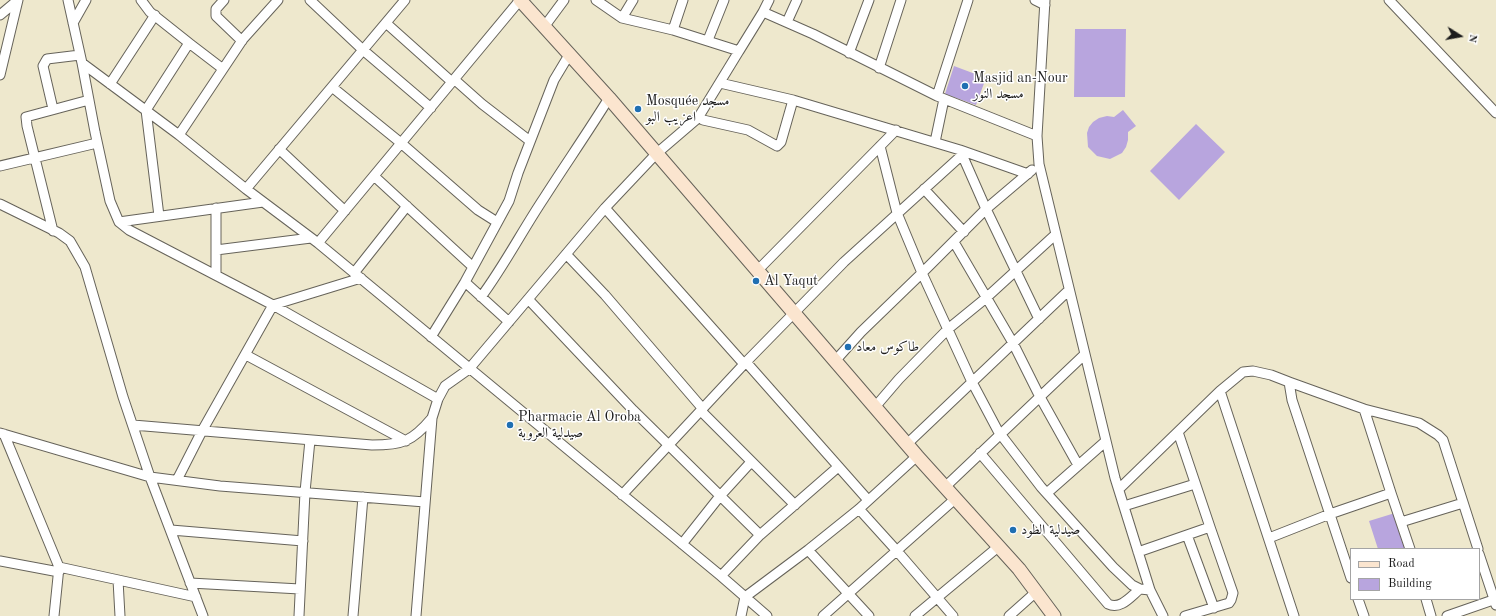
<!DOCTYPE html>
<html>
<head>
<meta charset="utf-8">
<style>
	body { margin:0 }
	#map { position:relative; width:1496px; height:616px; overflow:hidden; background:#eee8cd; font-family:"Old Standard TT",serif }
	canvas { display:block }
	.legend { position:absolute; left:1350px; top:548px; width:130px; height:52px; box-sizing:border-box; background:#fff; border:1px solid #a4a4a4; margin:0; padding:5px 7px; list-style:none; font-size:12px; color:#1c1c1c }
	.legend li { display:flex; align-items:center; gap:8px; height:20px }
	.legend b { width:20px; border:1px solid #a4a4a4 }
	.north { position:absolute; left:1440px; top:16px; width:40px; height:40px; -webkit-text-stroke:3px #fff; paint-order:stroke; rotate:101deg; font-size:11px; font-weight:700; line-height:16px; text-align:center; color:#1c1c1c }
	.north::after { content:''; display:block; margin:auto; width:14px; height:18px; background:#1c1c1c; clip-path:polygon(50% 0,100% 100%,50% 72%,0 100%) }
</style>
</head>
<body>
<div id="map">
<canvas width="1496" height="616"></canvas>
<ul class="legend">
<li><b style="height:5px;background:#fbe5cf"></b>Road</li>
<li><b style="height:11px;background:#b8a5de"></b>Building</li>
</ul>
<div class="north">N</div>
</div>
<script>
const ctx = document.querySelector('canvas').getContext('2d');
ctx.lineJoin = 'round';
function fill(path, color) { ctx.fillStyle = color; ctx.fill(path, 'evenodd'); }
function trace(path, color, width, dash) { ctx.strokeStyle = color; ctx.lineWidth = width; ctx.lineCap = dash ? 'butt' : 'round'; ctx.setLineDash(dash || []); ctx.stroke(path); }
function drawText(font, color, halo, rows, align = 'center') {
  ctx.font = font + ' "Old Standard TT",Amiri,serif'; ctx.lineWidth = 3; ctx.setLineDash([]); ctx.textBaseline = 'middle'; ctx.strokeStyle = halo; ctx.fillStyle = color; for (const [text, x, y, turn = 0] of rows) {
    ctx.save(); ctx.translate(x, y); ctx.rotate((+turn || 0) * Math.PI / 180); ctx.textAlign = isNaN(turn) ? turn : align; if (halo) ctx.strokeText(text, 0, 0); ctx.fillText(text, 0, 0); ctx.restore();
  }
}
fill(new Path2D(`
	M1075,29H1126L1125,97H1074Z
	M954,66L986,78L976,105L945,94Z
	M1123,110L1136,126L1128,132V140L1126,147L1122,153L1110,159L1097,156L1088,147L1087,133L1089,127L1093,122L1099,118L1107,116L1114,117Z
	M1196,124L1225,152L1179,200L1150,171Z
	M1395,513L1406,549H1378L1369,521Z`), '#b8a5de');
const street = new Path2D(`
	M68,0L82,63L95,132L110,201L119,222L129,230L273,305L438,399
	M141,0L150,12L189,43L146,110L159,216
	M224,0L216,9V16L242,41
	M310,0L363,50L431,108
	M1035,0L1045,5
	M1045,0L1037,136L1039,164L1115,478L1150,590L1163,616
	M1389,0L1496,113
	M763,12L769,0
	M0,15L18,0
	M622,18L633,0
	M787,22L797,0
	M73,23L86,0
	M386,23L452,82
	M544,27L564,0
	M673,30L683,0
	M708,40L724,0
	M189,43L223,69
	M739,51L763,12L813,34L937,96L1037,136
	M849,53L869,0
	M82,63L179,135L246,189L318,243L721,576L767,616
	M879,68L901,0
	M0,75L18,0
	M455,80L482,104L530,141
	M720,83L793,100
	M110,84L155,15
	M332,87L401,143L478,210L497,222
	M937,96L968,0
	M53,109L43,66L47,59L80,55
	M703,120L748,130L777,146L781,142L793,100L960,150L1028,174
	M179,135L243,39L278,0
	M935,142L944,99
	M880,146L897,213L922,273L972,382L998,431L1041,487L1113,567L1132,585L1140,589L1150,590
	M279,149L345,211
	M960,150L986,209L1039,319
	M0,166L97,143
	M374,176L473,267
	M246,189L405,0
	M924,189L964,232
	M0,204L59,233L70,241L85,267L123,397L150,477L203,616
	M605,208L744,364
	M119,222L263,202
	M53,231L27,126L26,117L89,100
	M954,242L1013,343L1040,397L1078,465
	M318,243L520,0
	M216,250L311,238
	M566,254L605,295L703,409
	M757,271L896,130
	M354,273L407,206
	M216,275V208
	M465,282L509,322
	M481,297C504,266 522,231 544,198C565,165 588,132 609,98
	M528,299L633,410L760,535
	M431,337L465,282L509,201L518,173L554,80L569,55
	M246,355L406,441
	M835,361L861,332L922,273L986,209L1032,170
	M1289,382L1364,409L1391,493
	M1220,391L1294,616
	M875,407L899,379L948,329L986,298L1056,234
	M1364,409L1419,423L1438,435L1443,440L1478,549
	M701,411L795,505
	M133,425L372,445C402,445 412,442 432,418
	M1178,432L1210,527
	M0,433L150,477L220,486L425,502
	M4,434L59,567L54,616
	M907,444L1069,290
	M980,453L1108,604C1121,610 1131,596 1140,589
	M177,480L202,431L273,305L361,278
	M945,487L1085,354
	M1119,489L1220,391L1243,372L1253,371L1271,375L1289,382L1292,400L1351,578
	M1047,493L1106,441
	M622,495L746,362
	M868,500L746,362L844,262L962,155
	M1124,506L1195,484
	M859,509L897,551L953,616
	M1401,522L1463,503
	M171,530L303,541
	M1187,535L1214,608
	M1269,538L1330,514L1391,493L1410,549
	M682,544L720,496L751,462
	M808,550L869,616
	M1138,552L1210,527L1233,593L1231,600L1229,603L1185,616
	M1479,554L1496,605
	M0,561L59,572
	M59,567L196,597
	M721,576L760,535L838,467
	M118,580L120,616
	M190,583L300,589
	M1358,599L1364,616
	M1426,599L1431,616
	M299,616L305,492L310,440
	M353,616L363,497
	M416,616L432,418L438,399L445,386L469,369L605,208L656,154L698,118L739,51L673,30L622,18L596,0
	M741,616L745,597L808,550L859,509L917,456
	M823,616L955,499
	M915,616L998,547
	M1009,616L1036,592
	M1447,616L1496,599`);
const secondary = new Path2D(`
	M520,0L609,98L917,456L1019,569L1054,616`);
trace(street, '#66635a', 11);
trace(secondary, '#66635a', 15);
trace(street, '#fff', 9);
trace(secondary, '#fbe5cf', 13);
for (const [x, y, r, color] of [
	[965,86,4,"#1f6fb2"],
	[638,109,4,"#1f6fb2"],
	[756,281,4,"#1f6fb2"],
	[848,347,4,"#1f6fb2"],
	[510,425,4,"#1f6fb2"],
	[1013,530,4,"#1f6fb2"]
]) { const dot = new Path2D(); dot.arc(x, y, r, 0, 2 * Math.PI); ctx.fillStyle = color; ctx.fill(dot); trace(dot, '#fff', 1.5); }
drawText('14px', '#1c1c1c', '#fff', [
	["Masjid an-Nour",973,78],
	["مسجد النور",973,94],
	["Mosquée مسجد",646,101],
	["اعزيب البو",646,117],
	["Al Yaqut",764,281],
	["طاكوس معاد",856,347],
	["Pharmacie Al Oroba",518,417],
	["صيدلية العروبة",518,433],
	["صيدلية الطود",1021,530]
], 'left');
</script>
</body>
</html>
